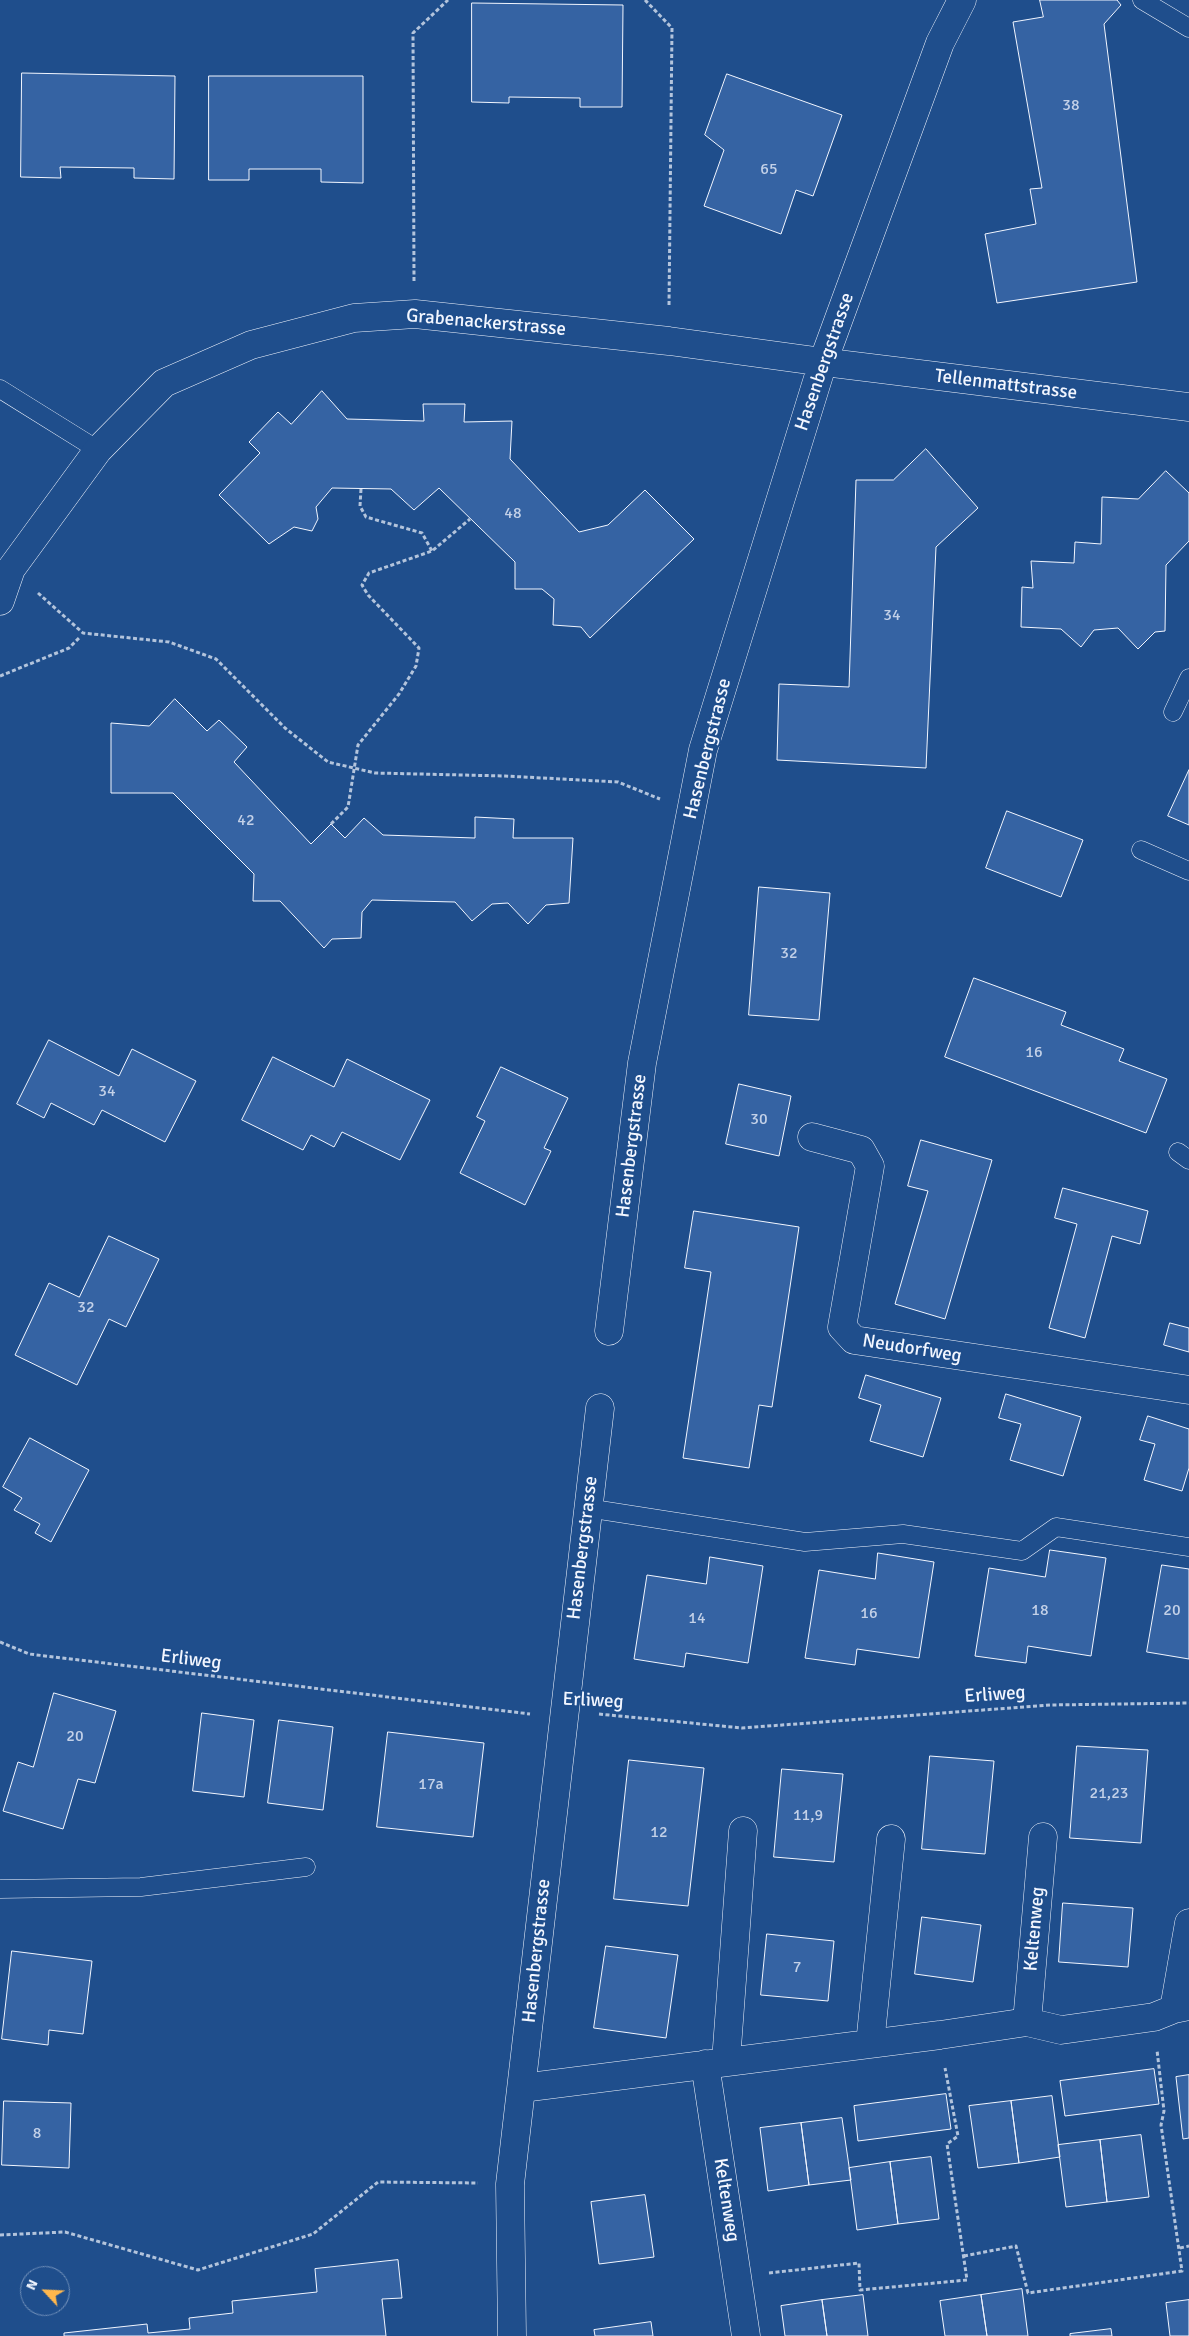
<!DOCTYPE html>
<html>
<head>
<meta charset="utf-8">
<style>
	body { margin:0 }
	#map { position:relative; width:1189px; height:2336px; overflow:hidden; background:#1f4e8c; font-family:Signika,sans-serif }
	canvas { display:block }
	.north { position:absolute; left:20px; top:2266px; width:50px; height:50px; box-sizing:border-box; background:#1f4e8c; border:1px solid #7391ba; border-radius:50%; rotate:295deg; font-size:14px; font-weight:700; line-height:20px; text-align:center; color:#f2f6ff }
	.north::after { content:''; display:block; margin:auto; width:18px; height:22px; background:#ffb74d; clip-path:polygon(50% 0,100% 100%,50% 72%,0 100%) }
</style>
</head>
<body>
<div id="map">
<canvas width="1189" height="2336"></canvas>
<div class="north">N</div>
</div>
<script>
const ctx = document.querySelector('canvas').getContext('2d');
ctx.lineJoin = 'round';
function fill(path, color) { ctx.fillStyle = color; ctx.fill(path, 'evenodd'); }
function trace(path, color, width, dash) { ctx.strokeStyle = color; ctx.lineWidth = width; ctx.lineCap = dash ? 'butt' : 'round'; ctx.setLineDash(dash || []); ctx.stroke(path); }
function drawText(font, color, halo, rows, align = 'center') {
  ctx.font = font + ' Signika,sans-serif'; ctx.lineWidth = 4; ctx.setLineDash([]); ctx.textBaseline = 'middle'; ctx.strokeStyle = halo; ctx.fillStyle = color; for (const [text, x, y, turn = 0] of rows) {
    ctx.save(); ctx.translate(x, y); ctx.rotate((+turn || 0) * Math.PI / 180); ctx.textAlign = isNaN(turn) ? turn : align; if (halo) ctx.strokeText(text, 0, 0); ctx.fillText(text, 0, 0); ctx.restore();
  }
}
const building = new Path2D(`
	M1040,0H1117L1121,5L1104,24L1137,282L997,303L985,234L1036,224L1030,189L1042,188L1013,22L1043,17Z
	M472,3L623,5L622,107H580V98L509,97V103L472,102Z
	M22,73L175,76L174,179L134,178V168L60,167L61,178L21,177Z
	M727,74L842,115L813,196L796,190L781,234L704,206L724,150L705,135Z
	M209,76H363V183L321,182V169H249V180H209Z
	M322,391L347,419L424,421L423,404H465L464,422L512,421L510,459L579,532L608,525L645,490L694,539L590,638L581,627L553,625L554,599L542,589H515V562L439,488L414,510L391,489L332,488L316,507L318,519L312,531L294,527L269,544L219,495L260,453L249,442L278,412L291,424Z
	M926,449L978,508L936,547L926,768L777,760L779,684L849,687L856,480H893Z
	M1166,471L1189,493V541L1166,565L1165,631L1155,632L1138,649L1118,628L1094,630L1081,647L1061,629L1021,627L1022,587L1033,588L1031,561L1074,563L1075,542L1101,544L1102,497L1138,499Z
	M175,699L207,731L219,720L247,747L234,762L311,844L331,824L345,838L364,818L383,835L475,838V817L514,819L513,838H573L569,903L546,905L528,924L508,903L492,904L472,921L455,902L372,900L362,912L361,938L332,939L324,948L280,901H253L254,874L173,793H111V723L149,726Z
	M1189,770V825L1168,816Z
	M1007,811L1083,840L1061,897L986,868Z
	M759,887L830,893L819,1020L749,1015Z
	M974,978L1066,1012L1061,1025L1124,1049L1119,1061L1167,1079L1146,1133L945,1057Z
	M49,1040L119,1076L132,1049L196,1081L165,1142L102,1110L94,1125L51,1103L44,1118L17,1104Z
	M273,1057L334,1087L347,1059L430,1100L400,1160L342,1132L334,1147L311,1135L303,1150L242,1120Z
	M501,1067L568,1098L544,1148L551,1151L525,1205L460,1173L485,1121L477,1117Z
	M739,1084L791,1096L779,1156L726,1144Z
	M921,1140L992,1160L945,1319L895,1304L928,1191L908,1186Z
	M1063,1188L1148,1211L1140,1244L1112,1236L1085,1338L1049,1328L1077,1224L1055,1218Z
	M694,1211L799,1227L772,1407L759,1405L749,1468L683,1458L711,1272L685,1268Z
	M109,1236L159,1259L126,1327L109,1319L77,1385L15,1355L49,1283L79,1297Z
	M1170,1323L1189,1328V1352L1164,1345Z
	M866,1375L941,1398L923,1457L870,1441L881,1405L859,1398Z
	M1006,1394L1081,1417L1063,1476L1010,1460L1021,1424L999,1418Z
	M1148,1416L1189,1429V1468L1182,1491L1144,1480L1155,1444L1140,1440Z
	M30,1438L89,1470L51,1542L35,1533L40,1524L14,1510L22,1498L3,1487Z
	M1050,1550L1106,1558L1091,1656L1028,1646L1026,1663L975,1656L989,1568L1045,1577Z
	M878,1553L934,1562L919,1658L857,1649L855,1665L805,1658L819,1570L875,1579Z
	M710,1557L763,1566L748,1663L686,1653L684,1667L634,1659L647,1575L706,1584Z
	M1162,1565L1189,1569V1659L1147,1652Z
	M54,1693L116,1711L95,1783L78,1779L63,1829L3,1811L18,1762L33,1767Z
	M202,1713L254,1720L244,1797L193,1791Z
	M279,1720L333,1727L323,1810L268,1803Z
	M388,1732L484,1743L473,1837L377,1827Z
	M1077,1746L1148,1750L1141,1843L1070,1838Z
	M930,1756L994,1761L985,1854L922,1849Z
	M629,1760L704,1768L688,1906L614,1899Z
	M782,1769L843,1774L834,1862L774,1857Z
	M1063,1903L1133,1908L1128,1967L1059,1962Z
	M922,1917L981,1925L973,1982L915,1974Z
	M767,1934L834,1941L828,2001L761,1995Z
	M606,1946L678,1955L666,2038L594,2028Z
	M12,1951L92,1961L83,2034L49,2030L48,2045L2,2039Z
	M1154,2069L1159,2104L1065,2116L1060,2081Z
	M1189,2075V2138L1183,2139L1176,2077Z
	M946,2094L951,2129L858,2141L854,2106Z
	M1052,2096L1060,2157L1019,2163L1011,2101Z
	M4,2101L71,2103L69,2168L2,2165Z
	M1011,2101L1019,2163L978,2168L969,2106Z
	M842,2118L851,2180L809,2185L801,2123Z
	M801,2123L809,2185L768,2191L760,2128Z
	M1141,2135L1149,2197L1107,2202L1100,2140Z
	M1100,2140L1107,2202L1066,2207L1058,2145Z
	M931,2157L939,2219L898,2224L890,2162Z
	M890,2162L898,2224L857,2230L849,2168Z
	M645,2195L654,2257L599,2264L591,2202Z
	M398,2260L402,2298L382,2299L386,2336H64V2333L147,2324L148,2333L190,2329L189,2318L233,2313L232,2301L317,2292L315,2269Z
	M1022,2289L1028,2336H987L981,2295Z
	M863,2295L868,2336H827L822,2300Z
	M981,2295L987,2336H945L940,2301Z
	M822,2300L827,2336H785L781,2306Z
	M1189,2300V2336H1170L1166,2303Z
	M651,2322L653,2336H595L594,2330Z
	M1111,2329L1112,2336H1070V2334Z`);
fill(building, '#3563a3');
trace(building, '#f2f6ff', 1);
const service = new Path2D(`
	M1142,0L1189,28
	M0,389L98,450
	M1173,712L1189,678
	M1141,850L1189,871
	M1178,1152L1189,1160
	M587,1508L805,1542L903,1534L1022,1551L1056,1527L1189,1547
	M0,1889L141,1887L306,1867`);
const minor = new Path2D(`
	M0,601L11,569L98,450L164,383L251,345L354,318L415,314L669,341L823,362L1189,407
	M812,1137L861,1150L870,1166L842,1327L854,1340L1189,1390
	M609,1331L642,1063L703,750L823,362L940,43L962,0
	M1174,2009L1189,1923
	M1027,2022L1043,1837
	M870,2044L891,1839
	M726,2061L743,1831
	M705,2064L746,2336
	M522,2088L940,2035L1027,2022L1061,2030L1154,2017L1174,2009L1189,2006
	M512,2336L510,2184L600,1408`);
trace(service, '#f2f6ff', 19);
trace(minor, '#f2f6ff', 29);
trace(new Path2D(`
	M645,0L672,28L669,306
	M414,281L413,33L448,0
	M361,489L360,506L366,517L422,533L432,551
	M38,593L83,633L169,642L216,659L285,728L328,762L375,773L505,776L618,782L660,799
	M0,676L69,648L80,637
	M331,824L348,807L358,745L399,694L416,666L419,648L368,595L362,585L369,573L432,551L470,519
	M0,1642L29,1654L530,1714
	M599,1714L742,1728L1050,1705L1189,1703
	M0,2235L65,2232L198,2270L313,2234L378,2182L478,2183
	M1180,2248L1189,2246
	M964,2256L1016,2246L1028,2293L1182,2271L1161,2125L1164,2111L1157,2050
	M769,2273L859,2263L860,2290L967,2280L947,2144L958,2136L945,2068`), '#b3c4dc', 3, [4, 2.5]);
trace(service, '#1f4e8c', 18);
trace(minor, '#1f4e8c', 28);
drawText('16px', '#c3d1e8', null, [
	["38",1071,106],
	["65",769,170],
	["48",513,514],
	["34",892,616],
	["42",246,821],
	["32",789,954],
	["16",1034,1053],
	["34",107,1092],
	["30",759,1120],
	["32",86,1308],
	["18",1040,1611],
	["20",1172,1611],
	["16",869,1614],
	["14",697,1619],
	["20",75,1737],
	["17a",431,1785],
	["21,23",1109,1794],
	["11,9",808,1816],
	["12",659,1833],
	["7",797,1968],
	["8",37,2134]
]);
drawText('19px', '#f2f6ff', '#1f4e8c', [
	["Grabenackerstrasse",486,323,5],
	["Hasenbergstrasse",825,362,-71],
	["Tellenmattstrasse",1006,385,7],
	["Hasenbergstrasse",708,749,-76],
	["Hasenbergstrasse",632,1146,-83],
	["Neudorfweg",912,1349,9],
	["Hasenbergstrasse",583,1548,-83],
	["Erliweg",191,1660,7],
	["Erliweg",995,1695,-4],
	["Erliweg",593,1701,3],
	["Keltenweg",1035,1929,-85],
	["Hasenbergstrasse",537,1951,-84],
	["Keltenweg",726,2200,81]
]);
</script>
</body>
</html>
